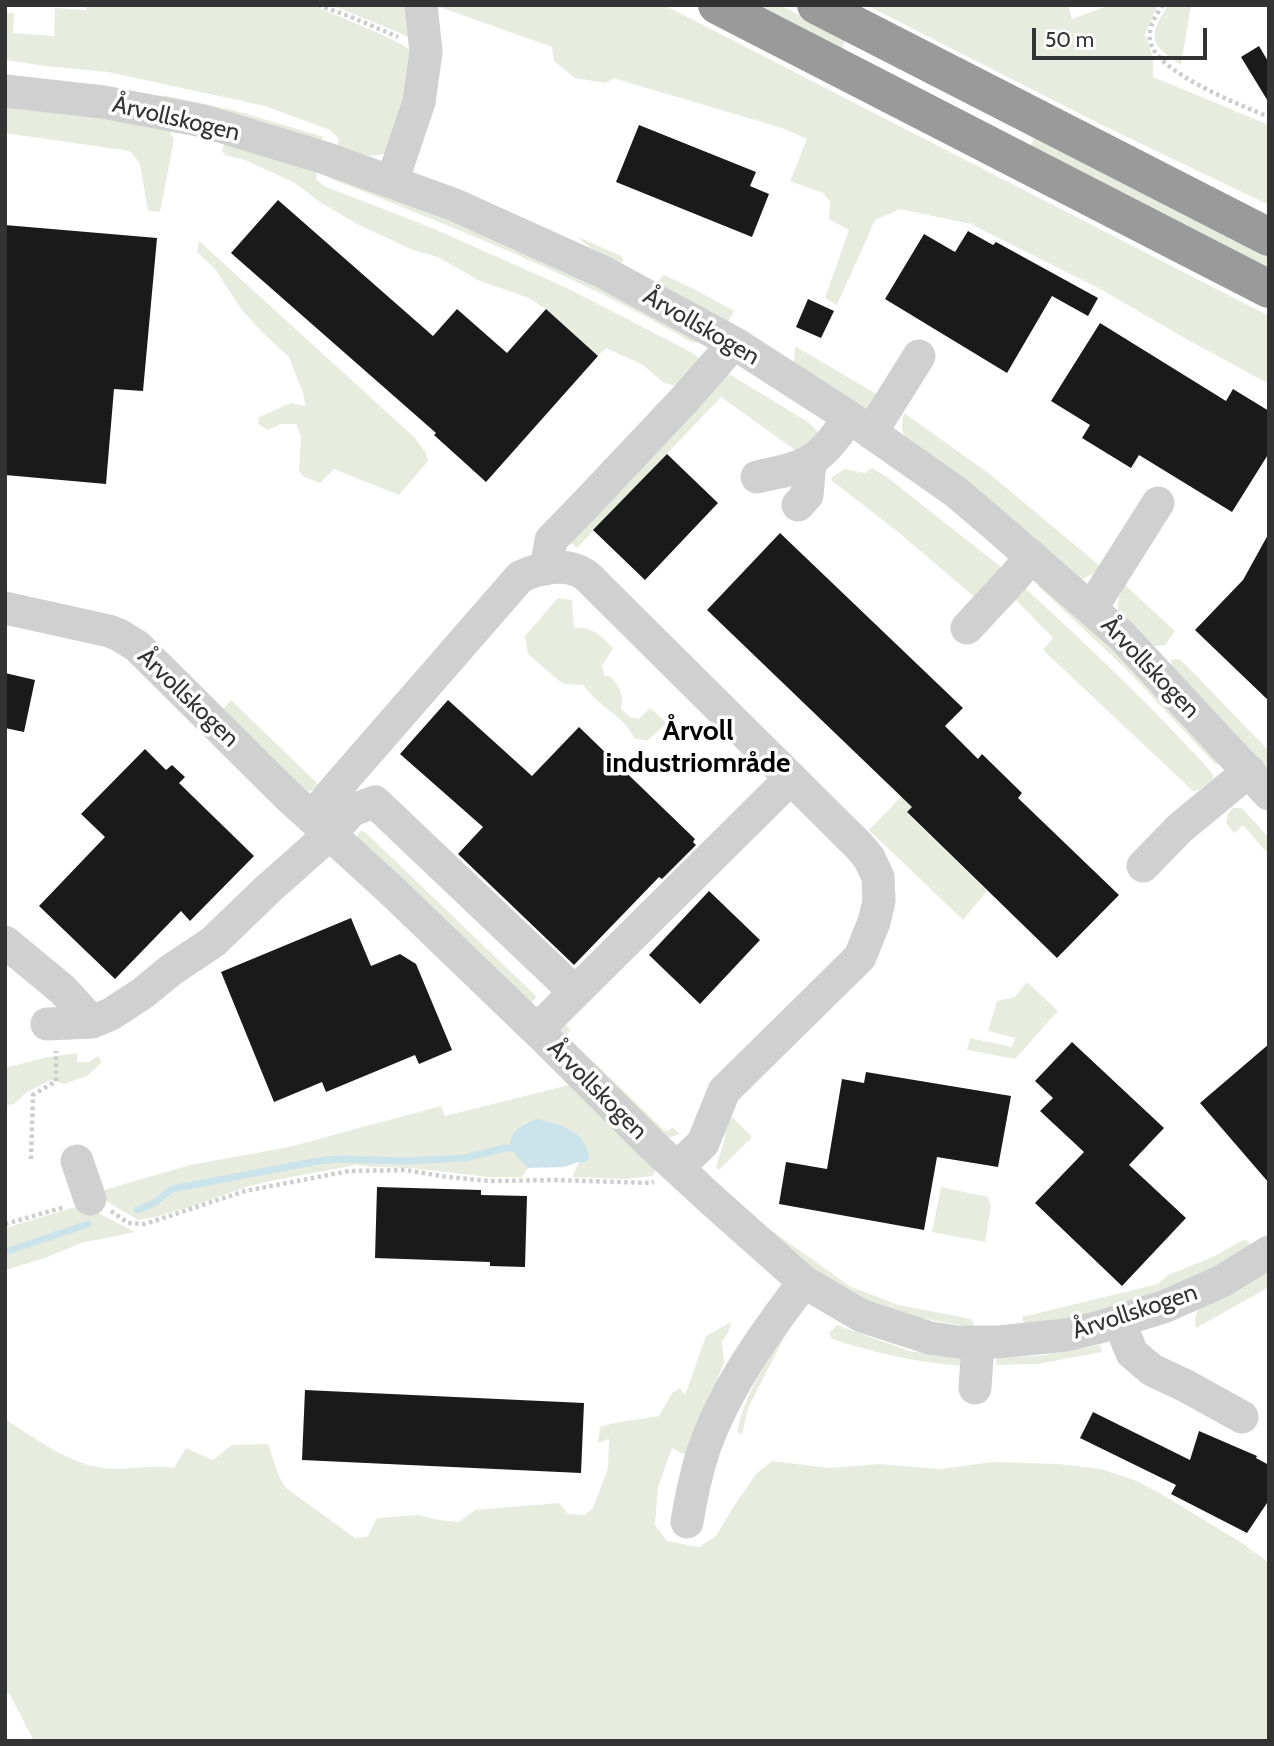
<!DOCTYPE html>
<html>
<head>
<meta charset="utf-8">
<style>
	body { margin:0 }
	#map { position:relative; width:1274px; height:1746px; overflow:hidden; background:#fff; font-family:Cabin,sans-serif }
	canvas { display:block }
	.frame { position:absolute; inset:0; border:7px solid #333; pointer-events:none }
	.scale { position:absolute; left:1032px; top:28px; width:175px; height:32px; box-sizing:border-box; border:4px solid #333; border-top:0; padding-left:9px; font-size:21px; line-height:24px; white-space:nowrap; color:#333; -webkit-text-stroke:5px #fff; paint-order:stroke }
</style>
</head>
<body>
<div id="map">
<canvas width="1274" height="1746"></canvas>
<div class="frame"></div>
<div class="scale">50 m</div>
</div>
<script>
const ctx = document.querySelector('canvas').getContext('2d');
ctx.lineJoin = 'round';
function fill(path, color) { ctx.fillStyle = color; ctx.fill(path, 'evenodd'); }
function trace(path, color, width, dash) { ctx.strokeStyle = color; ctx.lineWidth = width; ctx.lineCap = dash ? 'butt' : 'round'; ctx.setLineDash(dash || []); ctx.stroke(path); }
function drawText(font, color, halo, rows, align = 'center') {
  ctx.font = font + ' Cabin,sans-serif'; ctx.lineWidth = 7; ctx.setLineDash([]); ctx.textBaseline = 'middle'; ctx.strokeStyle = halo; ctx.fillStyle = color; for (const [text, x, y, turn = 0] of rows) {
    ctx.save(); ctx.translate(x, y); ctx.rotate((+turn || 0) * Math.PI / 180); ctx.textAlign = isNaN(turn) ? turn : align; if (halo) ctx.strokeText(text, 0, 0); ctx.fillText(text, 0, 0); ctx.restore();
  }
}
fill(new Path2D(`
	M87,5H312L383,35L401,44L414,53L415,63L390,151C371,161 355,153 337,147L339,139L330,130L265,106L108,72L45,66L5,60V13H14L13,33L54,36L55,8L86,10Z
	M331,5H413L408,37L400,33Z
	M434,5H664L1269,316V384L1188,340L1102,290L971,224L900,209L875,220L837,305L825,298L849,230L829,219L830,202L823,193L790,181L807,139L782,128L613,78L606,83L575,78L554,61L552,47Z
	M749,5H780L846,39L841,52Z
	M866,5H1068L1072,19L1110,5H1158L1145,34L1153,58V77L1269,125V205L1104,126Z
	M1168,5H1191L1181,65C1150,44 1147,37 1168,5Z
	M162,95L233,110L324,137L321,140L171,102Z
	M5,103L168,127L174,140L160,212L148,211L140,164L130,151L5,133Z
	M1035,137L1269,255V271L1030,147Z
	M229,141L317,172L316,179L324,186L432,228L569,289L687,350L698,357L700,362L681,387L664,383L643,365L606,348L598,356L546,309L529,298L480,281L438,257L413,250L359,225L323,204L293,182L245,160L225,155L222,151L224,145Z
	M331,173L473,227L561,269L690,335L698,343L691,342C577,275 452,227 329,178Z
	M576,236L621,256L623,259V263C605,257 589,248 576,236Z
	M199,241L414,437L426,453L428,461L399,495L334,469L320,483L304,477L299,471L301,437L296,424H281L268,430L258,424L259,417L291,403L305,406L304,396L289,357L263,333L242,310L215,269L197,252Z
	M664,275L694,289L734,311L727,324L662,289L660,279Z
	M795,346L883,398L865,410L794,364Z
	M726,372L808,422L819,433L802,455L721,397L577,548L566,538Z
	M904,413L991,475L1100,566L1094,573L1081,580L907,442C901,431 901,424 904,413Z
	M872,468L888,478L1001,567L977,599L898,532L831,480L833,476L845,469L865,473Z
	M1022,585C1088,646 1153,707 1213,774V779L1199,790L1193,791L1043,650L1053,638L1016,600L1004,612Z
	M1037,585L1048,587L1097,631L1222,765L1215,764L1128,671Z
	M1125,585L1175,631L1165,645L1154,646L1119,618C1117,605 1117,596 1125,585Z
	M558,598L572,600L574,628C592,626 601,636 613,648L602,666L605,676H610C620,687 624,695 621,709L630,717L639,719L650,708L667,723L647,741L634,738C625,719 613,715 599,702C593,697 588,691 583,685L563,684L528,654L525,636Z
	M1175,659L1181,660L1269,751V774L1172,667L1171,660Z
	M231,700L319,785C315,791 309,792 302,791L223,709Z
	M947,749L958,759L907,813L987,891L963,920L869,830Z
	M1233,808H1242L1269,838V855L1243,825L1234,833L1226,823L1228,814Z
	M360,831H364L537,997L532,1002L527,1001L354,842Z
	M1027,982L1058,1011L1015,1059L967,1050L970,1038L1012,1047L1015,1038L988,1031L997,1001L1015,997Z
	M563,1022L571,1030L566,1035L664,1130L669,1131L672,1127L680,1134L667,1138L559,1028Z
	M77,1053V1062H89L98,1056L102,1062L87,1076L64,1084L51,1080L27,1092L14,1104L5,1106V1068L43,1058Z
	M569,1085L575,1086L656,1166L655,1172L652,1176L626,1179L572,1177L579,1162L526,1122C503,1141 510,1149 528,1168L522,1177H488L412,1168L373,1167L357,1165L275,1180L246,1187L196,1205L155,1217L138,1220L111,1204L97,1192L190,1165L289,1147L441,1106L445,1116Z
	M732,1117L752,1137L719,1170L716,1167L725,1138L726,1127Z
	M941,1187L988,1197L991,1205L985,1242L932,1232Z
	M79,1206L87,1207L135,1232L81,1243L45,1258L5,1270V1228Z
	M744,1211L851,1287L899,1305L971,1319L974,1323L972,1327C938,1321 903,1317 872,1303C823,1283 784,1244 744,1211Z
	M1243,1240L1248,1241L1251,1247L1198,1279L1074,1320L1024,1324L1022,1317L1158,1284L1168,1275L1213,1257Z
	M1269,1267V1287L1196,1328L1195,1318L1199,1306Z
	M731,1322L728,1333L722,1342L724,1362L718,1378L713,1403L687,1456L672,1448L658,1487L655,1525L667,1541L699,1547L716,1536L732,1509L756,1474L772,1461L830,1468L879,1464L941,1469L993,1462L1058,1464L1101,1469L1137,1481L1168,1498L1245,1545L1269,1563V1741H34L9,1693H5V1419C35,1438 67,1463 103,1468C127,1471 151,1464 174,1468L186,1448L213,1460L232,1445L268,1444L279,1476L286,1488L355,1538L367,1537L377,1518L418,1515L439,1520L459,1522L475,1510L559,1503L568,1514L585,1515L593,1508L608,1468L609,1439L598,1443L600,1427C620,1420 639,1420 659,1416L672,1393L680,1388L685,1395L706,1336Z
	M837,1325L909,1351L960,1358L961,1366C916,1362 874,1353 832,1339L829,1333Z
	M789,1328L748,1408L742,1435L737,1432C745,1394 767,1360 789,1328Z
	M1100,1345L1102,1352L1037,1364L995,1365L997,1359L1045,1355Z`), '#e7ecde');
fill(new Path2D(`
	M537,1119C561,1125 587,1130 589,1159L584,1163L579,1162L564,1167L528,1168C523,1163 516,1157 513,1151C504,1134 523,1123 537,1119Z`), '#cbe4ec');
trace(new Path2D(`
	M137,1210L154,1203L172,1189L318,1161L338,1159L406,1161L465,1158L505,1148H519
	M5,1252L88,1224`), '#cbe4ec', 7);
fill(new Path2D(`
	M1259,46L1269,63V103L1241,57Z
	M639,125L756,172L750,186L769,194L752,237L616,182Z
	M278,200L433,336L457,309L507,353L546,309L598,356L486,482L434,435L436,433L231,253Z
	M5,225L157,238L143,391L114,389L106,484L5,475Z
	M968,231L993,245L996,242L1098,298L1088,316L1052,296L1007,373L885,299L924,234L955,252Z
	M808,299L834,311L821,338L796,327Z
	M1100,323L1226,401L1233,389L1269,411V453L1232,512L1139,455L1131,468L1082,438L1090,425L1051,401Z
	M667,454L718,503L645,580L593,530Z
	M780,533L963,708L945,726L978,759L982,754L1022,793L1018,798L1119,895L1057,958L907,812L912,807L707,610Z
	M1269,533V701L1195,630L1243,580Z
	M5,673L35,680L24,732L5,728Z
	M448,700L532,776L579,727L695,839L693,842L696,845L662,879L659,877L574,965L458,854L483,827L400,754Z
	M145,749L166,770L172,765L185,777L179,783L254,856L190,921L181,911L115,979L39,906L105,837L81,814Z
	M709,891L760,940L700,1004L649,955Z
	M351,918L371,966L400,954L416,964L452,1050L419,1064L415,1055L326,1092L322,1082L274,1102L221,972Z
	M1072,1042L1164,1128L1129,1165L1186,1218L1122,1286L1035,1203L1084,1152L1040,1111L1053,1098L1035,1081Z
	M1269,1044V1183L1200,1103Z
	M866,1072L1011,1096L998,1167L937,1157L924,1230L779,1204L786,1162L827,1169L842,1079L864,1083Z
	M377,1187L481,1190V1195L527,1196L525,1267L490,1266V1262L375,1258Z
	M305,1390L584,1403L581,1473L302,1460Z
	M1093,1412L1190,1460L1199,1431L1257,1456L1256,1458L1269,1465V1500L1247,1533L1171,1494L1176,1485L1080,1438Z`), '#1a1a1a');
trace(new Path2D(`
	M318,5L349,16L398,37
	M1163,5C1156,15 1148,27 1150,40C1154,72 1241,105 1269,117
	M31,1159L33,1095L56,1081V1051
	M111,1211L128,1223L145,1224L245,1191L349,1171L405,1170L448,1177L489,1181L556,1180L651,1183L654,1182
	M5,1224L65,1207`), '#cdcdcd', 4.5, [3.5, 3.5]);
trace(new Path2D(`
	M5,91L103,102L203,121L325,158L455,205L603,272L734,343L849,417L956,492L997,527L1122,636L1269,794
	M392,182L419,102L426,52L421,5
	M871,433L919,356
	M757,477C774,473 791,471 806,463C823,455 839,433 849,417
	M798,505L807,495L810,462
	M546,569L551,540L586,504L685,399L734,343
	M5,608L109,631L119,635L137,646L288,796L391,890L547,1040L650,1143L713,1201L804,1282L862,1316L930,1338L959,1342H999L1066,1335L1100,1327L1166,1306L1222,1281L1269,1252
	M1091,609L1158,503
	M967,628L1016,575L1031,556
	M312,818L338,786L520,577C538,568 566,562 584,574C589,577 593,582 597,586L860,847L869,858L878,877L879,901L874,922L860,957L724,1091L703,1143L677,1168
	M1143,866L1180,828L1249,771
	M5,942L63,990L92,1022
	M47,1024L92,1022L111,1014L143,993L171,970L213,942L268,889L330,834L352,810L375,802L575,992
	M537,1030L791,778
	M77,1161L90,1199
	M1119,1321L1132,1353L1152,1370L1186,1386L1242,1417
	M975,1388L978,1342
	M687,1522C691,1497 696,1473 704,1449C726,1387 765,1333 804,1282`), '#d0d0d0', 33);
trace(new Path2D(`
	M717,5L1269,289
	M816,5L1269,237`), '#9a9a9a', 38);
drawText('24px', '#333', '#fff', [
	["Årvollskogen",176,119,13],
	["Årvollskogen",701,327,30],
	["Årvollskogen",1150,668,46],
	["Årvollskogen",188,698,44],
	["Årvollskogen",597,1090,45],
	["Årvollskogen",1135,1312,-18]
]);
drawText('bold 28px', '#000', '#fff', [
	["Årvoll",698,732],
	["industriområde",698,764]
]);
</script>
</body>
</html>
